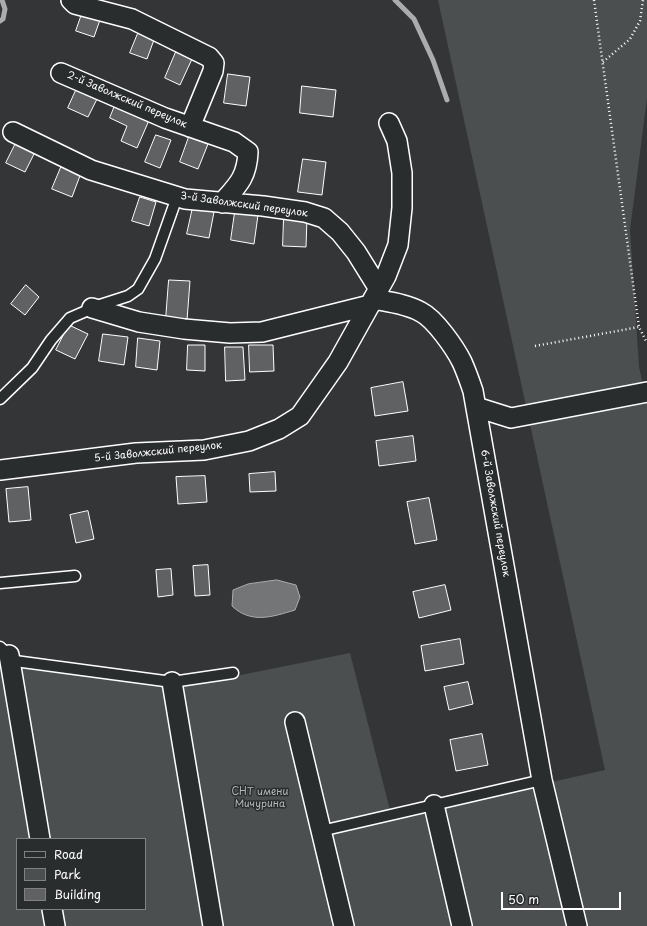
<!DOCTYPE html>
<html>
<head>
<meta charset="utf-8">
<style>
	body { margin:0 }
	#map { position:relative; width:647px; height:926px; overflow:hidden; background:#333536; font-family:"Playpen Sans",sans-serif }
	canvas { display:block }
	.legend { position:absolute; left:16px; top:838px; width:130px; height:72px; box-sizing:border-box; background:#2a2d2e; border:1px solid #7f8182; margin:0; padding:5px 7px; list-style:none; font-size:12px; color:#fff }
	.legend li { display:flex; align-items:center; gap:8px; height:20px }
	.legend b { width:20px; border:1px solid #7f8182 }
	.scale { position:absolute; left:501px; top:892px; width:120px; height:18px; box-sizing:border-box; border:2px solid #fff; border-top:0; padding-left:5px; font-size:12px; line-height:14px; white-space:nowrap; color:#fff; -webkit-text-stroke:3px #2a2d2e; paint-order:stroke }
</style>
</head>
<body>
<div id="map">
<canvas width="647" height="926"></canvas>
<ul class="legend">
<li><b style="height:5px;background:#2a2d2e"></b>Road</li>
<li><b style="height:11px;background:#4c4f50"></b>Park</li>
<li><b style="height:11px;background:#5f6162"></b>Building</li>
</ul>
<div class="scale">50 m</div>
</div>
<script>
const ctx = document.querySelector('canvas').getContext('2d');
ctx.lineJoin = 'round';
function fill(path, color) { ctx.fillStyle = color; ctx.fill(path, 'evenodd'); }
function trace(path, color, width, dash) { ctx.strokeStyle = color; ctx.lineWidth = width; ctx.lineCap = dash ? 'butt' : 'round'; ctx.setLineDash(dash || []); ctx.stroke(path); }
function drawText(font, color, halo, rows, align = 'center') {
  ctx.font = font + ' "Playpen Sans",sans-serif'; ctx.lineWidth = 3; ctx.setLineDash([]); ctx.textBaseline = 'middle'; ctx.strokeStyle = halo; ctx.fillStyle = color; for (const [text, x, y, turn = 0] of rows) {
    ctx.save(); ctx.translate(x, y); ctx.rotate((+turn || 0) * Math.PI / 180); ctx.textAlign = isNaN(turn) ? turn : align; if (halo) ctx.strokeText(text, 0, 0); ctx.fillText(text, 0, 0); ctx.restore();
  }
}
fill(new Path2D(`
	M438,0H647V98L630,230L639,367L647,403V926H0V652L14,665L48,671L168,687L201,683L350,653L392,818L605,770ZM17,839H145V909H17Z`), '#4c4f50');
const water = new Path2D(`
	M277,580L296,585L300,597L295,610C272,617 251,624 232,606L233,590L248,584Z`);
fill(water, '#737576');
trace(water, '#abacad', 1);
trace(new Path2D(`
	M395,0L414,19L433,60L447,100
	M0,21L3,19L5,9L2,0`), '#abacad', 5);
const building = new Path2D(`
	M83,11L101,17L94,37L76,31Z
	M139,31L155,37L147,59L130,53Z
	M176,52L192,59L180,85L165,78Z
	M228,74L250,77L246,106L224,103Z
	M78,86L99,95L88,117L68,108Z
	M302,86L336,90L333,117L300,113Z
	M116,103L150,118L137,148L121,141L127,126L110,118Z
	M156,135L171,140L160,168L145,162Z
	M189,137L208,144L198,169L180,162Z
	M17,141L36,150L25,172L6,163Z
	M303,159L326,162L322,195L298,192Z
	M62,165L81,173L72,197L52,189Z
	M140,197L156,202L149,226L132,221Z
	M193,207L214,212L209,238L187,234Z
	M235,212L258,215L254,244L231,240Z
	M284,217L307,218L306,247L283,246Z
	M169,280L190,281L187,320L166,319Z
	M26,285L39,297L25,315L11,304Z
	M69,325L88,334L75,359L56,350Z
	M103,334L128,337L124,365L99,361Z
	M138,338L160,341L157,370L136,367Z
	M188,345H205V371L187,370Z
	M249,345H273L274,371L250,372Z
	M225,347H243L245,380L226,381Z
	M403,382L408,411L375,416L371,388Z
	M413,436L416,461L379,466L376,441Z
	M275,472L276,491L250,492L249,474Z
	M205,476L207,502L178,504L176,477Z
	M28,487L31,520L9,522L6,489Z
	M429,498L437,540L415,544L407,502Z
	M88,511L94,539L76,543L70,515Z
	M208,565L210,595L195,596L193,566Z
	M171,569L173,595L158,597L156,570Z
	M445,585L451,610L419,618L413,592Z
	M460,639L464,664L425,671L421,646Z
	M468,682L473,704L449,710L444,687Z
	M482,734L488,765L456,771L450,740Z`);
fill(building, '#5f6162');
trace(building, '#fff', 1);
const lane = new Path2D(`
	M0,399L32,368L51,340L70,318L100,305L128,296L138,289L155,259L177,197
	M0,583L75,576
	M0,647L15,661L172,682L233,673
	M321,831L542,780`);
const street = new Path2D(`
	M71,0L75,4L132,19L209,57L214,63L213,71L190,127
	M61,73L165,118L234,142L248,152C247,177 238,185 222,203
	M13,132L91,170L185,199L263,206L305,212L324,218L340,232L356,252L379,289
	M373,299C389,302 407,304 421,312C435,319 455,348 462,362C466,371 470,382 473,391L542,780L577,926
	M92,308L139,322L184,329L230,333L262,332L370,305
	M476,407L511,418L647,392
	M0,470L136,453L204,450L249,441L279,429L300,416L338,362L386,276L398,245L402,208V173L397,141L389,123
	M9,655L40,839
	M172,682L213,926
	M295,722L344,926
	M434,805L462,926
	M52,909L55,926`);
trace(lane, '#fff', 13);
trace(street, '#fff', 22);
trace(new Path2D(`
	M594,0L639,327L647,343
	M603,62L630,39L640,21L643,0
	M535,346L639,327`), '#fff', 2.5, [1, 3]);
trace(lane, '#2a2d2e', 10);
trace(street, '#2a2d2e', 19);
drawText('10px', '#fff', '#2a2d2e', [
	["2-й Заволжский переулок",127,100,23],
	["3-й Заволжский переулок",244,205,8],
	["5-й Заволжский переулок",158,452,-6],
	["6-й Заволжский переулок",495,513,80]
]);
drawText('10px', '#b7b9b9', '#2a2d2e', [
	["СНТ имени",260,792],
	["Мичурина",260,804]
]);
</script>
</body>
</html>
